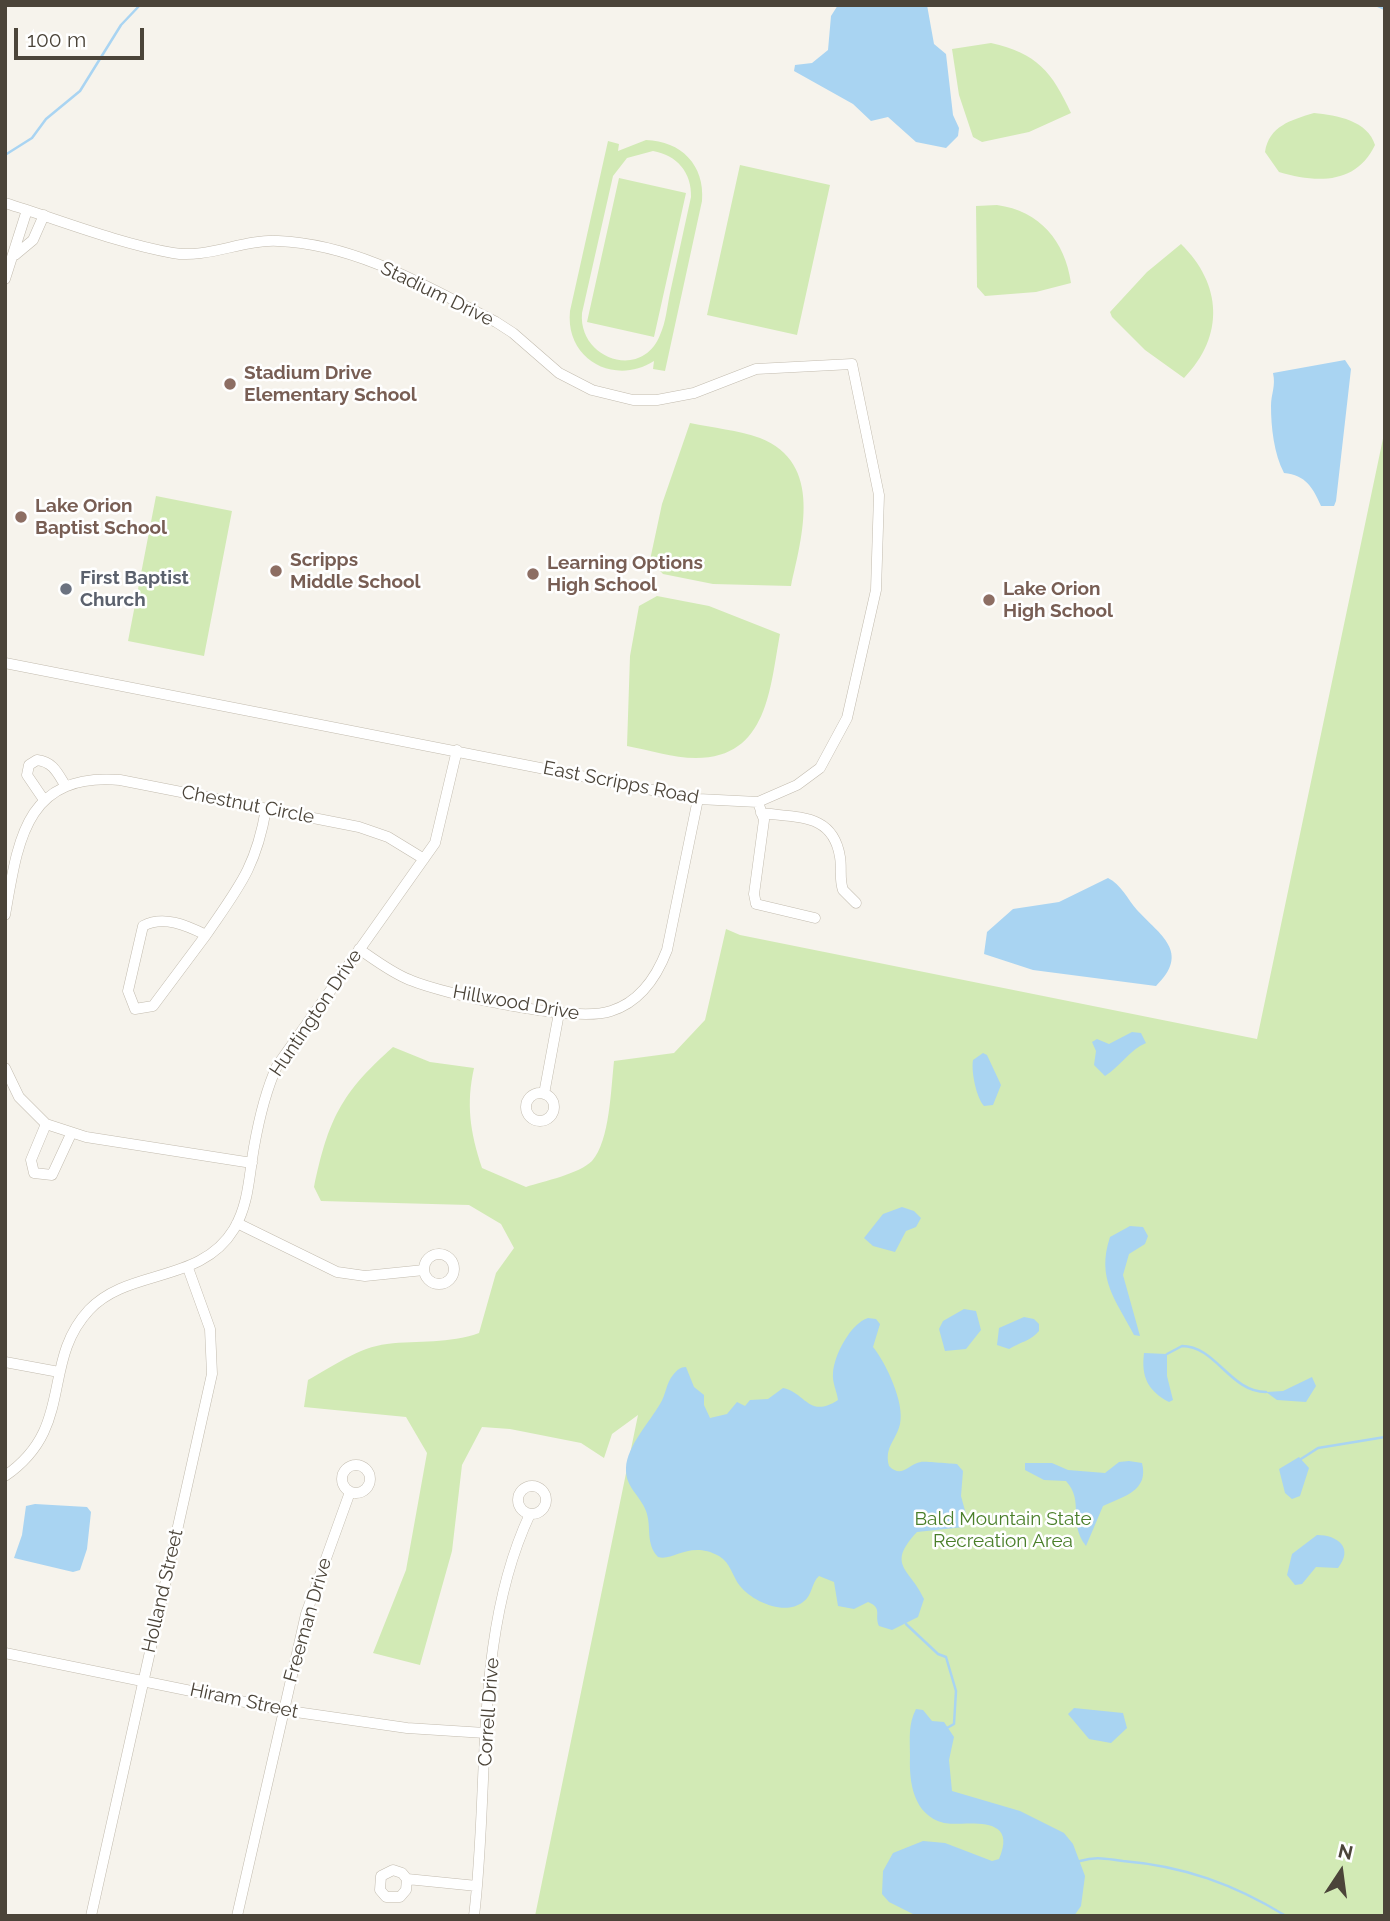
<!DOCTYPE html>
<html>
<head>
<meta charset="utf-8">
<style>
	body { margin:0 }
	#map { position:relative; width:1390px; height:1921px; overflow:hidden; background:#f6f3ec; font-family:Raleway,sans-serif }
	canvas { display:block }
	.frame { position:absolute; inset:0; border:7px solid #4b4439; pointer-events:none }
	.north { position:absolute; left:1306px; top:1837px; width:70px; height:70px; -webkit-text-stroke:5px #fff; paint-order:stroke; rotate:13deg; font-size:19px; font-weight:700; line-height:28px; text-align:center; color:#4b4439 }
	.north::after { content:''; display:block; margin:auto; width:24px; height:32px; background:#4b4439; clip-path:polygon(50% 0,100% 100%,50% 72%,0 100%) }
	.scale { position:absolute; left:14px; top:28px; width:130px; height:32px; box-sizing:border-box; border:4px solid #4b4439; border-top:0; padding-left:9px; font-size:21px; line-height:24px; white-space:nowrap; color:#4b4439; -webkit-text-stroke:5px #fff; paint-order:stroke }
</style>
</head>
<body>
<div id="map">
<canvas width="1390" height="1921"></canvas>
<div class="frame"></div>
<div class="north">N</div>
<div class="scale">100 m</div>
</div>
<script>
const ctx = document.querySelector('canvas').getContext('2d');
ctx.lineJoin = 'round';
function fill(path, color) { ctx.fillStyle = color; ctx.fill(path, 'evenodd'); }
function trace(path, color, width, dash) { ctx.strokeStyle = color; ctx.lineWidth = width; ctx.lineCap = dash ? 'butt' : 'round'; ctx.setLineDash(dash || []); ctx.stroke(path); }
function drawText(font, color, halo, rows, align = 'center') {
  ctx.font = font + ' Raleway,sans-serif'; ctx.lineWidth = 5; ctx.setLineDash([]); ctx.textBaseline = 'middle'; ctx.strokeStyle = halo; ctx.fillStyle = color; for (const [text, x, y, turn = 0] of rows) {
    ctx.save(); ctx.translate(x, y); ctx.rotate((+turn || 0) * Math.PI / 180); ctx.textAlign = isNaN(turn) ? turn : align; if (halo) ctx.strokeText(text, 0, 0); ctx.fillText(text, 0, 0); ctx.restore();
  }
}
fill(new Path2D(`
	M991,43C1037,53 1052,72 1071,113L1029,132L982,142L973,137L959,95L952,49Z
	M1314,113C1337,115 1368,121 1375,145C1356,185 1316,183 1279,172L1265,152C1269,126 1291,120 1314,113Z
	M646,140C681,141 705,165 702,201L665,371L653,369L654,361C615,386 565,360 570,311L608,141L619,144L618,151ZM653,151C677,155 692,173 691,197C684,229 677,261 670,293C667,307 666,322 660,335C642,381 578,359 582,313L613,176L627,158Z
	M740,165L830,185L797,335L707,315Z
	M619,178L686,193L654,337L587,322Z
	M997,205C1040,211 1065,241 1071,283L1036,292L985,296L977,287L976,206Z
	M1181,244C1222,284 1225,336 1184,378L1145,350L1112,317L1110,312L1147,272Z
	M690,423C713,428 738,430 760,438C824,463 802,536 791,586L713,584L663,574L650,560L662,504Z
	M1385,429V1916H535L638,1415L612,1434L604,1458L581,1443L510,1429L482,1427L462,1465L452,1551L420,1665L373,1653L406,1570L427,1453L406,1417L304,1407L308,1380C332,1367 359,1347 387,1344C419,1340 449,1344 479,1333L496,1273L514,1248L501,1224L469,1205L321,1201L314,1187C328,1120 341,1093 393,1047L430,1062L474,1068C466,1104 470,1132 482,1168L526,1187C544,1181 579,1174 592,1161C610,1141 611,1087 614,1061L674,1053L705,1020L726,929L740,935L1257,1039Z
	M156,496L232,511L204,656L128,641Z
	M657,596L709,606L780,634C770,687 768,758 696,758C673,758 649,750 627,746L630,656L639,606Z`), '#d2eab5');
fill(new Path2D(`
	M838,5H927L934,44L946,54L953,115L959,128L958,136L946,148L916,142L888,117L871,121L853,104L794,71L795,65L812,63L828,50L831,16Z
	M1345,360L1351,369L1336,501L1334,506H1321C1313,488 1306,475 1284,473C1274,454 1271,427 1271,406C1271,394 1276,386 1273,373Z
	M1108,878C1121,884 1128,900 1137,910C1160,935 1191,952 1156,986L1033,970L984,954L987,932L1013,909L1059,902Z
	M1132,1032L1141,1033L1146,1043C1129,1050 1121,1066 1105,1076L1094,1065L1096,1051L1092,1042L1097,1039L1109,1044Z
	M983,1053L987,1055L1001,1085L993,1105L984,1106C976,1097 971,1071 973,1060Z
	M902,1207L914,1211L921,1218L916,1227L906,1231L895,1252L873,1246L864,1238L883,1214Z
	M1130,1226L1143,1227L1148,1236L1145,1244L1129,1254L1123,1275L1140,1336L1134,1335C1116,1300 1096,1279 1110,1237Z
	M964,1309L976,1311L981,1330L966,1349L945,1351L939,1329L943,1321Z
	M1024,1317L1034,1319L1039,1324V1331C1031,1341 1020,1342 1009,1349L997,1345L999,1328Z
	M868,1318L876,1319L880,1324L873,1347C886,1363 905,1403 900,1424C896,1441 884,1447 889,1466C902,1479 908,1464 921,1462C923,1461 953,1464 957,1464L963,1471L961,1496L967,1518L964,1527L917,1532C885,1566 911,1569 924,1599L918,1617L892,1630L879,1626C874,1615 883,1608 868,1602L854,1609L838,1606L834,1582L819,1576C811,1583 813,1595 803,1602C785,1616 753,1602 740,1586C732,1576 731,1563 719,1556C689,1540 673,1562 658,1557C645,1543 652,1527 646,1511C640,1495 625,1487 626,1468C627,1446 649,1423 660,1404C666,1395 666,1383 673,1375C677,1370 680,1367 686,1367L694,1387L704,1395V1405L710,1418L727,1414L737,1402L745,1406L750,1400L768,1399L783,1388C806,1393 809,1419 838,1400C837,1391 832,1383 833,1373C834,1355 851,1323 868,1318Z
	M1144,1353L1167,1354V1376L1173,1400L1169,1402C1148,1391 1141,1377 1144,1353Z
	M1312,1377L1316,1386L1306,1402L1277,1400L1266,1392L1283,1391Z
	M1299,1457L1309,1468L1300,1496L1292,1499L1285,1493L1279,1469Z
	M1129,1461L1142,1463C1149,1491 1124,1496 1103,1506L1086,1546C1067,1521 1085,1502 1066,1481L1044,1480L1025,1470V1463H1052L1068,1470L1105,1473L1119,1462Z
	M35,1504L87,1507L91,1512L87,1549L80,1570L73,1572L14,1558L22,1535L26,1506Z
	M1317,1535C1338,1535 1354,1548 1338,1568L1316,1567L1302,1584L1295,1585L1287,1575L1292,1554Z
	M1074,1708L1123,1713L1127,1728L1111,1743L1089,1739L1068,1714Z
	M916,1709L923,1710L932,1721L944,1722L954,1737L949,1760L952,1791L1020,1811L1064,1833L1073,1844L1085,1876L1081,1906L1074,1916H917L889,1902L882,1894L883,1871L893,1853L923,1841L945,1843L992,1861L999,1859C1020,1811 961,1827 944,1823C913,1815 909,1782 910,1756C910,1739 908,1724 916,1709Z`), '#a9d4f2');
trace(new Path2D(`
	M1376,5L1385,9
	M5,155L32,138L46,119L80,91L121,25L140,5
	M1167,1354L1182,1346C1216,1346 1230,1392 1266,1392
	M1301,1459L1318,1448L1385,1437
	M906,1624L938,1654L946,1657L956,1691L954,1724L947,1728
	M1080,1861C1097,1856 1106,1859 1123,1861C1183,1866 1234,1884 1286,1916`), '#a9d4f2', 2.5);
const street = new Path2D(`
	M5,203C60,220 117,243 173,253C206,259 244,239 278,241C356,244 428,287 496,322L513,333L559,373L592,390L633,400H657L694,393L756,369L852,364L879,495L876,590L847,718L820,768L797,785L758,802L698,799L5,663
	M15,255L33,240L44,215
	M5,279L27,210
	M44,800L27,775L29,765L37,760C53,762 57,772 65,785
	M758,802L764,820L754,894L756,904L815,918
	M761,813C798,818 833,813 840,857C842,868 839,879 843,890L856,903
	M5,915C18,841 25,772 120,780L359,827L388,837L424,859
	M206,935L153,1006L135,1009L128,991L143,926C163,915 186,925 206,935C238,888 256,868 266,809
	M359,949C375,960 392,973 410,980C446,995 576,1023 611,1011C640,1002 657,976 667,950L698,799
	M5,1068L19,1097L46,1124L86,1137L252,1163
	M526 1107a14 14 0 1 1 28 0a14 14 0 1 1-28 0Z
	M544,1094L559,1013
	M46,1124L31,1160L34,1173L52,1175L71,1134
	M237,1223L337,1272L365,1276L424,1270
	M424 1269a15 15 0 1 1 30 0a15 15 0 1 1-30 0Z
	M5,1362L59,1372
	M342 1479a14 14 0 1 1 28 0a14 14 0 1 1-28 0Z
	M5,1476C76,1427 40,1363 89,1310C128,1268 201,1284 234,1229C249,1204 249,1175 254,1147C259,1119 265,1092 277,1066L435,843L457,750
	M518 1500a14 14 0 1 1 28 0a14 14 0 1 1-28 0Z
	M5,1653L289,1711L407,1728L485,1733
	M407,1879L406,1890L400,1897H386L380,1890L381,1876L393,1870L402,1873L407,1879L477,1886
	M91,1916L212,1374L210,1329L188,1268
	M237,1916L306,1614L350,1492
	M474,1916C490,1785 473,1635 530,1514`);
trace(street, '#c2bbae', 11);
trace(street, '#fff', 10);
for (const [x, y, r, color] of [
	[230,384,7,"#8d6e63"],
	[21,517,7,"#8d6e63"],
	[276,571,7,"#8d6e63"],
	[533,574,7,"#8d6e63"],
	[66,589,7,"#6b7280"],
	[989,600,7,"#8d6e63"]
]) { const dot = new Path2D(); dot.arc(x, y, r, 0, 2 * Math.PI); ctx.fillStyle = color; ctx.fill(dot); trace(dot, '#fff', 2.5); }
drawText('19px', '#4b4439', '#fff', [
	["Stadium Drive",437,294,26],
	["East Scripps Road",621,783,11],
	["Chestnut Circle",248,805,11],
	["Hillwood Drive",516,1003,10],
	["Huntington Drive",316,1013,-56],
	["Holland Street",163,1591,-77],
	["Freeman Drive",308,1620,-74],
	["Hiram Street",244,1701,12],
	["Correll Drive",489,1712,-86]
]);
drawText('bold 19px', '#785e54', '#fff', [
	["Stadium Drive",244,373],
	["Elementary School",244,395],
	["Lake Orion",35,506],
	["Baptist School",35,528],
	["Scripps",290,560],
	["Middle School",290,582],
	["Learning Options",547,563],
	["High School",547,585],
	["Lake Orion",1003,589],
	["High School",1003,611]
], 'left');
drawText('bold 19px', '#5b616d', '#fff', [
	["First Baptist",80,578],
	["Church",80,600]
], 'left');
drawText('19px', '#4a7f2a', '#fff', [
	["Bald Mountain State",1003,1519],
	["Recreation Area",1003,1541]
]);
</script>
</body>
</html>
